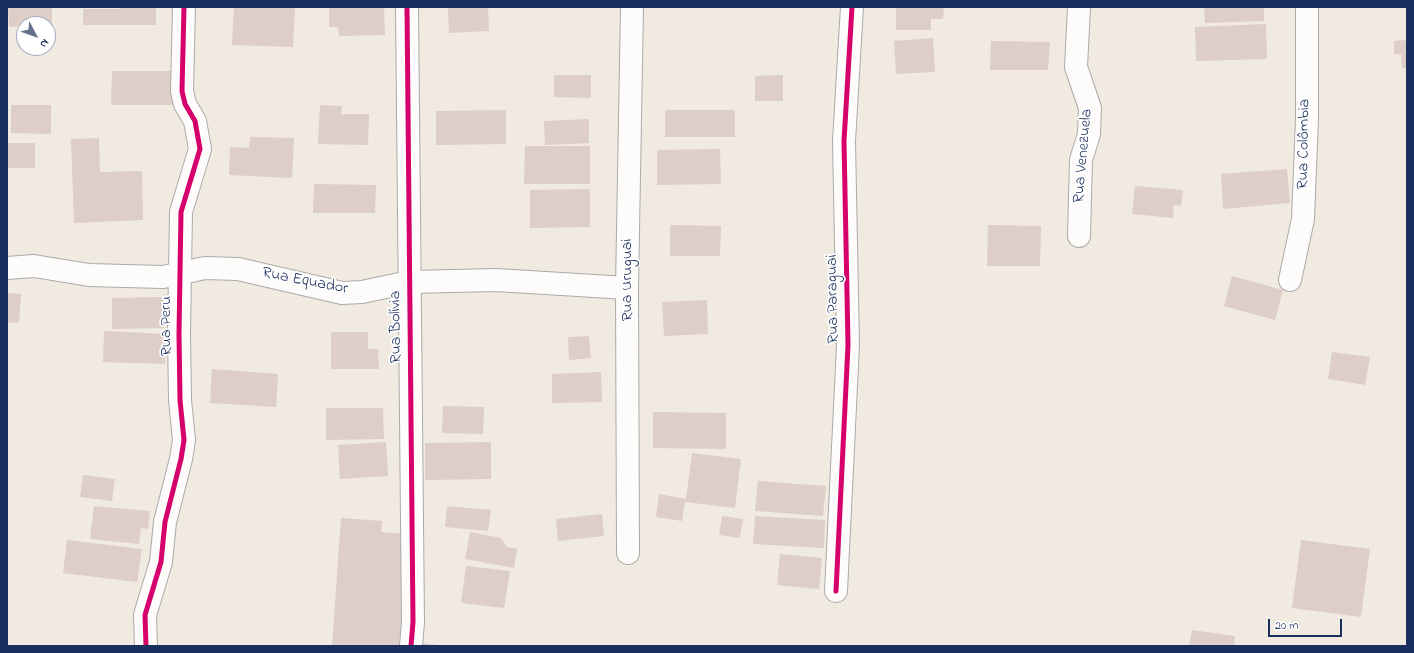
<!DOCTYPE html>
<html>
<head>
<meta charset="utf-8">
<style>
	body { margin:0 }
	#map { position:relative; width:1414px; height:653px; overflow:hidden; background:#f0eae0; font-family:"Indie Flower",sans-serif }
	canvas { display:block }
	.frame { position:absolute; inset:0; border:8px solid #1b2f5e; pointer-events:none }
	.north { position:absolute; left:16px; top:16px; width:40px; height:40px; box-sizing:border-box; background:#fff; border:1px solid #a4acbf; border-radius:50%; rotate:131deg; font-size:11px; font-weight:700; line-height:16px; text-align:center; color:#1b2f5e }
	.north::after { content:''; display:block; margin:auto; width:14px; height:18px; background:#66708c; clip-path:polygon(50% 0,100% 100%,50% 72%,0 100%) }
	.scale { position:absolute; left:1268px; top:619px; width:74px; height:18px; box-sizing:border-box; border:2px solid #1b2f5e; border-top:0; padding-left:5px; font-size:12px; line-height:14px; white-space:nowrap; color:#1b2f5e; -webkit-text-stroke:3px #fff; paint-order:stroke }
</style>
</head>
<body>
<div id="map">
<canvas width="1414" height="653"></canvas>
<div class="frame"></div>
<div class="north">N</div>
<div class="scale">20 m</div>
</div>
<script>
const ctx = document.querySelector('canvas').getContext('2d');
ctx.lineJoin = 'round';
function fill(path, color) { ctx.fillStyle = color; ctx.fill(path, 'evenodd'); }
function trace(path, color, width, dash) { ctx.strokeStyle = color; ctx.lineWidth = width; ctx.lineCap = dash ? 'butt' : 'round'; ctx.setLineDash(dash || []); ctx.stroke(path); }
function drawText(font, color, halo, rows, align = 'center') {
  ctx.font = font + ' "Indie Flower",sans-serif'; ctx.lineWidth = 3.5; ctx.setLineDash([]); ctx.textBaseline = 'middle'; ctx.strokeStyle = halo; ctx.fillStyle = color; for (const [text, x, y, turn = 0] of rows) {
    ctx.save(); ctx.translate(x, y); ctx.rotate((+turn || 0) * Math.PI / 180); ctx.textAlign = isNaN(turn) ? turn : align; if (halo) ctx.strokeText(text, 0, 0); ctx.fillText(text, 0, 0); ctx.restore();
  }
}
fill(new Path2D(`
	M8,7H52V25L24,24V26L9,27Z
	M119,7H156V25H83V9H119Z
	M234,7H295L293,47L232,45Z
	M329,7H384L385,35L339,36L338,27H329Z
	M448,7H488L489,31L449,33Z
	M896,7H944L943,19H931V30H896Z
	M1204,7H1264V21L1205,23Z
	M1266,24L1267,59L1196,61L1195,27Z
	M933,38L935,72L896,74L894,41Z
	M1407,40V68H1402L1401,54H1394V41Z
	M991,41L1050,42L1048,70H990Z
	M112,71H174L173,105H111Z
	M554,75H591V98L554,97Z
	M783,75V101H755V76Z
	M11,105H51V134L11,133Z
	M320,105L342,106L341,114H369L368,145L318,144Z
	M506,110V144L436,145V111Z
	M665,110H735V137H665Z
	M589,119V143L545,145L544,121Z
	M250,137L294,138L292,178L229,175L230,147L249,148Z
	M99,138L100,172L142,171L143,220L74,223L71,139Z
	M7,143H35V168H7Z
	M525,146H590V184H524Z
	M720,149L721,184L657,185V150Z
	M1287,169L1290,203L1223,209L1221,174Z
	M314,184L376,185L375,213H313Z
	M1135,186L1183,190L1181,206L1174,205L1173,218L1132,214Z
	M590,189V227L530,228V190Z
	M670,225L721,226L720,256H670Z
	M988,225L1041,226L1040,266H987Z
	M1232,276L1283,290L1275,320L1224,306Z
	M7,293L21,294L19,323L7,322Z
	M164,297V328L112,329V298Z
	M707,300L708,334L664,336L662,302Z
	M104,331L166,334L165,364L103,362Z
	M331,332H368V349H378L379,369H331Z
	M589,336L591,358L569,360L568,337Z
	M1332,352L1370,357L1365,385L1328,379Z
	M212,369L278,374L276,407L210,403Z
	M601,372L602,402L552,403V374Z
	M443,406L484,407L483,434L442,433Z
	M326,408H383L384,439L326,440Z
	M653,412L726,413V449L653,448Z
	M386,442L388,476L340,479L338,445Z
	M491,442V479L425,480V443Z
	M692,453L741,459L735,508L685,502L682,521L656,517L659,494L686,499Z
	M83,475L115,479L112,501L80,497Z
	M758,481L826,486L823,516L755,511Z
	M94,506L150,511L148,529L141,528L139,544L90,539Z
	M447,506L491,510L488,531L445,527Z
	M602,514L604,536L558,541L556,519Z
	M722,516L743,519L740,538L719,535Z
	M755,516L825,520L824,548L753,544Z
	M341,518L382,521L381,532L408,534L399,646H332Z
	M470,532L501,538L507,547L517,549L514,568L465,559Z
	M67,540L142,549L137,582L63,573Z
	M1301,540L1370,549L1361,617L1292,608Z
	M780,554L822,558L819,589L777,585Z
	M466,566L510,571L504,608L461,603Z
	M1192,630L1235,636L1234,646H1189Z
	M421,643L438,645V646H420Z`), '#ddcec7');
const minor = new Path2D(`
	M407,7L413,622L411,646
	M1079,7L1076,67L1090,108L1089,134L1081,160L1079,236
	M7,268L34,266L89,275L163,277L205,268L238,269L342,293L362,292L409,282L496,280L627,288
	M1290,280L1303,219L1307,119V7
	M628,553L627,288L632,7
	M836,591L848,345L844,141L852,7
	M146,646L145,615L161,562L165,522L181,459L184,440L180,400L179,334L181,212L200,149L195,121L185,104L182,91L184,7`);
trace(minor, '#abaaaa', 24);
trace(minor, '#fdfcfa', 22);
trace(new Path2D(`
	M407,7L413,622L411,646
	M836,591L848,345L844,141L852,7
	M146,646L145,615L161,562L165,522L181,459L184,440L180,400L179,334L181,212L200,149L195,121L185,104L182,91L184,7`), '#d6006c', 5);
drawText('16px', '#1b2f5e', '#fff', [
	["Rua Colômbia",1305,144,-89],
	["Rua Venezuela",1084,156,-85],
	["Rua Uruguai",628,280,-90],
	["Rua Equador",305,282,11],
	["Rua Paraguai",834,299,-91],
	["Rua Peru",167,326,-90],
	["Rua Bolívia",397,327,-91]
]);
</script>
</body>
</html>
